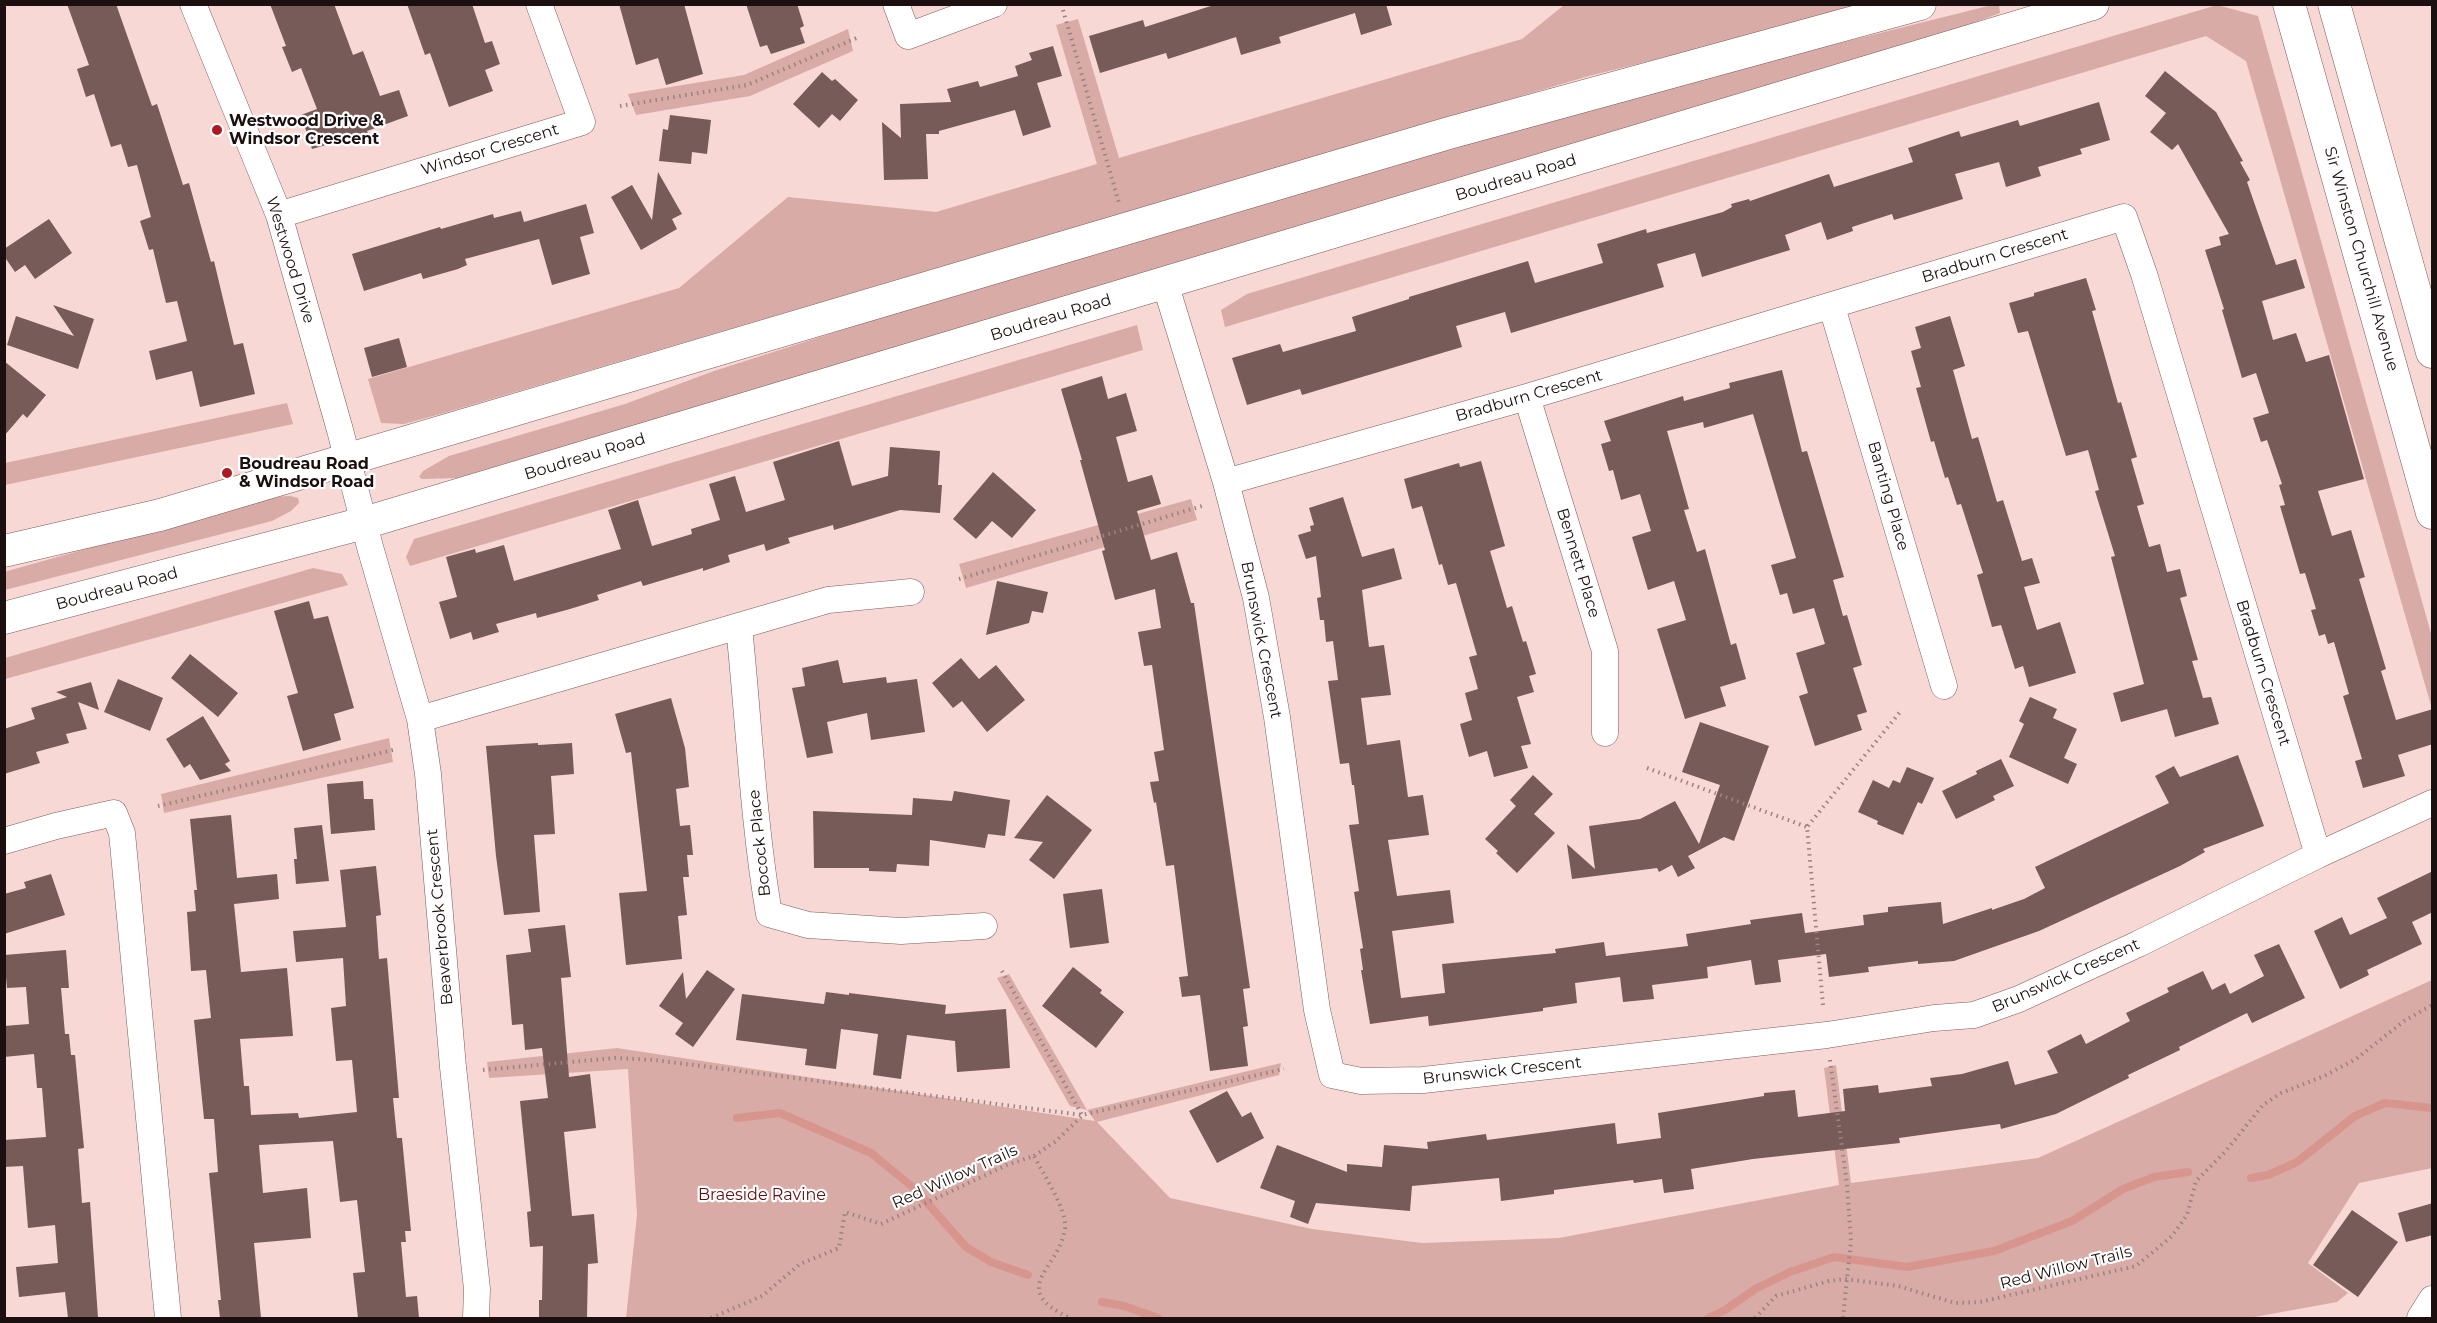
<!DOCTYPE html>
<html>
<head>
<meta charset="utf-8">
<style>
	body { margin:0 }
	#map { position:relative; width:2437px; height:1323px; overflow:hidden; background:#f8d8d4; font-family:Montserrat,sans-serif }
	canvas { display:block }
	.frame { position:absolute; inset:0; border:6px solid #1b100f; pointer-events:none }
</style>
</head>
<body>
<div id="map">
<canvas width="2437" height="1323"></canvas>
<div class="frame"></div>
</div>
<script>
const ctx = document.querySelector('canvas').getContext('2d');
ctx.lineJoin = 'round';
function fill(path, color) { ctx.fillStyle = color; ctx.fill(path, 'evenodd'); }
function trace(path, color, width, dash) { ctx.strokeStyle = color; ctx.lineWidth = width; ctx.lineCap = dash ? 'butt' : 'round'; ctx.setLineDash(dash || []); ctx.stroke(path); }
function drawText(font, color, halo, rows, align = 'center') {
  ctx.font = font + ' Montserrat,sans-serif'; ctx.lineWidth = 4.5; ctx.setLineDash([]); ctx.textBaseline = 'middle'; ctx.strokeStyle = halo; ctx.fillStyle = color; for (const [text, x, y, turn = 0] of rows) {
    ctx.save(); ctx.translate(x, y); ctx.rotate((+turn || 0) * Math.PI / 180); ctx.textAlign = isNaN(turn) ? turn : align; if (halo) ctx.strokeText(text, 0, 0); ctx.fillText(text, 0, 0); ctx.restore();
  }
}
fill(new Path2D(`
	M1564,5H1876L1589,76L444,413L404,424L381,423L368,379L679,288L788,197L936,212L1097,164L1056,25L1078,19L1119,158L1522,39Z
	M1992,5H1999L2000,13L1881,58L457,478L422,479L419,477L423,471L449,456L625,404L714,371L923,304L1475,140L1740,68Z
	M2217,5L2258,16L2432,637V709L2246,61L2206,36L1225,327L1221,310L1247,294Z
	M848,29L853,51L750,96L636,115L628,94L744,75Z
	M1137,325L1143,350L410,566L406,557L414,539Z
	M287,403L293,424L5,485V463Z
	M290,496L298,498L299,503L291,511L272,521L5,590L4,572L270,497Z
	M1191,499L1197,520L966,588L959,564Z
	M313,568L342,574L348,585L5,679V658Z
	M389,738L393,762L164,813L161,794Z
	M1009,974L1087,1110L1281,1063L1279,1075L1097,1122L1170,1198L1312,1229L1422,1243L1559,1238L1839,1185L1824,1068L1836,1065L1851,1183L2038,1158L2432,980V1168L2359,1183L2308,1263L2348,1293L2337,1302L2249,1318H626L637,1215L628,1069L489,1078L487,1062L617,1048L1095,1121L1087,1110L1070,1106L997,978Z`), '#d8aba7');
trace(new Path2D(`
	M737,1118L780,1113L871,1153L915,1189L966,1247L991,1262L1028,1275
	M2251,1178L2268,1175L2297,1162L2355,1116L2385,1103L2432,1108
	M1102,1302L1124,1306L1158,1318
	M1708,1318L1725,1310L1755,1289L1790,1272L1834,1257L1907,1267L1994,1251L2072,1221L2123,1189L2154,1177L2188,1172`), '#d8958e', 8);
fill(new Path2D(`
	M67,4H116L152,106L157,104L183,185L189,183L211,262L214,261L234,345L243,343L255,394L200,407L192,371L156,380L149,351L187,341L177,301L166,303L153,249L149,250L140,221L151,217L137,165L128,167L121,144L111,147L94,94L86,97L77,69L89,65Z
	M270,4H334L353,55L363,51L380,96L399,90L408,116L367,131L368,133L312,149L301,115L317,109L301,68L292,72L282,47L286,46Z
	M407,4H472L485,43L492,41L500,64L485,70L493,91L449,107L430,53L425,55Z
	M619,4H684L703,74L666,85L658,58L636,65Z
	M746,4H797L804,26L800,28L805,43L771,54L767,45L760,47Z
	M1217,4H1386L1392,25L1361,35L1355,13L1279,37L1281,43L1241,55L1236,37L1168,59L1166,53L1100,73L1089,36L1143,20L1145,27Z
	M1053,46L1062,76L1037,83L1051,127L1023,136L1015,110L939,131V134H926L928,179L884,180L882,122L901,138L900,104L951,102L947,89L978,81L980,87L1018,76L1015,66L1032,60L1029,53Z
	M2165,71L2216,112L2243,161L2240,162L2250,180L2247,182L2276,265L2296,259L2305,288L2262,301L2273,340L2296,333L2306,362L2329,355L2364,479L2318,491L2332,536L2351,530L2365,577L2359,579L2386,669L2381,671L2396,720L2433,709V744L2398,755L2405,776L2363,788L2355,761L2362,759L2343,696L2349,694L2334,642L2328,644L2325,634L2319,636L2311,610L2316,609L2305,573L2300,574L2280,506L2285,505L2279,485L2282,484L2267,440L2261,442L2253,418L2269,413L2256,373L2242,378L2222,310L2224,309L2205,250L2221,245L2219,237L2229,234L2178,144L2172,150L2150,132L2166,113L2145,96Z
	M822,72L832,81L835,79L858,100L840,121L832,114L819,128L793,104Z
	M2099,102L2110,140L2080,149L2082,154L2038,167L2041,176L2006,187L1999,162L1955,174L1963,199L1894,220L1892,214L1852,227L1853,231L1827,240L1821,222L1785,235L1790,250L1702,277L1695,253L1657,264L1664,287L1511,333L1505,312L1456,326L1462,347L1302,395L1300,389L1247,405L1232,358L1280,344L1283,352L1356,331L1352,317L1409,299V297L1528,261L1535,283L1603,263L1597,244L1646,229L1647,233L1723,212L1732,207L1731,204L1749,199L1750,201L1829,174L1834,187L1913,162L1908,148L1959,131L1961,137L2018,120L2020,126Z
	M670,115L711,120L707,154L692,152L691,164L659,161L663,129L668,130Z
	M658,172L682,214L672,219L677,229L641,250L611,197L632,185L652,220Z
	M586,204L594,233L580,237L590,274L552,285L539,239L465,259L467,265L458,269L423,279L421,273L364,291L352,254L440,227L441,229L493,214L494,218L521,211L524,222Z
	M49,219L72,253L35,279L25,265L15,272L4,256V249Z
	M2086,278L2096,310L2092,311L2118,403L2121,402L2137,457L2131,459L2144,504L2137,506L2149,547L2160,544L2167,572L2180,569L2187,596L2180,598L2198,660L2192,661L2203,698L2211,697L2219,724L2175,737L2167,709L2121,722L2113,693L2144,684L2111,557L2115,556L2095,491L2099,490L2088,450L2066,456L2028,331L2018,333L2009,303L2034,296V293Z
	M53,305L94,319L78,369L7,345L16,316L74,336Z
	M1950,316L1965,366L1953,370L1972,439L1978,437L1997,502L2003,500L2022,561L2032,558L2040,583L2024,587L2037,630L2060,622L2076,673L2029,687L2023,666L2015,669L2001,625L1992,627L1977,575L1983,573L1961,504L1957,505L1948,477L1945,478L1934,441L1931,442L1916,388L1921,387L1911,351L1921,348L1915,327Z
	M399,338L407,367L372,377L364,348Z
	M4,361L46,395L27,418L23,414L4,436Z
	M1782,370L1802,452L1807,451L1844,577L1833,580L1843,616L1847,615L1862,665L1853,668L1867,712L1857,715L1862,730L1815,746L1799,696L1808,693L1796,653L1825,644L1814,608L1793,614L1787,593L1780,595L1771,565L1796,558L1753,414L1704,428L1703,422L1667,431L1689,509L1684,510L1697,552L1705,549L1731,645L1736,643L1746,679L1720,687L1726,706L1685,719L1657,629L1686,620L1674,581L1648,590L1632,537L1651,531L1640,494L1621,500L1613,470L1609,471L1601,444L1611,441L1604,421L1683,396L1684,401L1730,388L1729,383Z
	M1102,376L1108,399L1126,393L1137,431L1116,437L1128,482L1152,475L1161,504L1137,511L1151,560L1177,552L1191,603H1194L1250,988L1243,989L1248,1026L1243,1027L1248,1066L1210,1071L1200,995L1182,997L1179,977L1188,976L1174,865L1166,866L1156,802L1154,803L1150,782L1159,781L1154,752L1164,750L1152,665L1144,666L1138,632L1161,628L1155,589L1115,600L1102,551L1105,550L1080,460H1082L1061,389Z
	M839,441L852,486L888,476L890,447L940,451L938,485H942L940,513L900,510L834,530L833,525L788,538L790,543L766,551L764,544L728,555L730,562L703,571V568L643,586L641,581L597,595L599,600L570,609L537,618L536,613L496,624L499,632L473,640L471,632L450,639L439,602L457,597L446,557L475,549L476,553L504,545L514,581L621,549L608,510L638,500L652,546L692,534L691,529L720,520L709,484L735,476L746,512L785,500L773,462Z
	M1481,461L1505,546L1490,551L1507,608L1512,606L1523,642L1526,641L1536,674L1529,676L1534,692L1517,697L1531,744L1521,746L1528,768L1494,777L1487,751L1469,757L1460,724L1472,720L1465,693L1478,689L1469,657L1477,655L1456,583L1448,585L1442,564L1439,565L1422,506L1412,509L1404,479L1459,463L1460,467Z
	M993,472L1036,510L1012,538L992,521L976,539L953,519Z
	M1343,497L1362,557L1394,548L1402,579L1362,590L1369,647L1384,645L1391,695L1361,698L1367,745L1400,740L1408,797L1423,795L1429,835L1388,840L1397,896L1450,890L1454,923L1392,931L1401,998L1445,993L1442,964L1556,953L1555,949L1604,942L1606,956L1688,946L1686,934L1751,924L1750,920L1802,913L1805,933L1864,925L1863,915L1888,912V907L1941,902L1943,924L1992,908V910L2024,899L2045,888L2035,867L2169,803L2155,776L2174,766L2180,777L2238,755L2264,826L2203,849L2205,852L2180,866L2039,931L1954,961L1918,964V961L1868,967L1869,972L1829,977L1826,954L1778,960L1781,982L1755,985L1751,960L1707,967L1708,978L1652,985L1654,999L1623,1002L1620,977L1575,983L1577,1003L1543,1008V1011L1429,1026L1428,1016L1370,1024L1361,970H1363L1360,949L1363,948L1354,892L1359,891L1349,825L1359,824L1354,785H1352L1349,763L1340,764L1328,681L1338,680L1333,641L1326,642L1324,620H1320L1317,598L1321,597L1316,556L1306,559L1298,535L1311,531L1310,526L1314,525L1309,508Z
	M997,581L1048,592L1043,613L1032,611L1029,623L986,635Z
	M309,601L314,619L328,616L354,708L334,714L341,740L303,751L287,696L298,693L274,611Z
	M190,654L238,693L218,717L171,678Z
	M961,658L979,679L996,665L1025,700L987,732L962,701L953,708L932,683Z
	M838,660L843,683L886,677L887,683L917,679L925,732L871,740L867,713L827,722L833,753L807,758L792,688L805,686L802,668Z
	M118,679L163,698L150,731L104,712Z
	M91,682L99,710L78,702L87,729L66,734L69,743L36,752L40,763L4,774V729L35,719L31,708L67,697L56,692Z
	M2030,697L2057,709L2053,718L2077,729L2064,758L2077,764L2068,784L2009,757L2024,724L2019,721Z
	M671,698L685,748L689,787L676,789L680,826L690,825L693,855H687L689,877H683L687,915L678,916L682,959L626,965L619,893L647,891L631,752L626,753L615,714Z
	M203,716L230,761L225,764L231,771L200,780L190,764L184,768L166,739Z
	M1700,722L1769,746L1734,841L1724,837L1688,856L1695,868L1678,877L1672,865L1659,872L1657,868L1572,879L1567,844L1595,869L1589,826L1640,819L1675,801L1699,844L1720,785L1682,772Z
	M538,743V745L572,743L574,774L551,776L555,834L534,835L540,912L504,915L496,856L486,746Z
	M2001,759L2014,786L1993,796L1995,800L1956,819L1942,791L1977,774L1976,771Z
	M1907,767L1934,778L1922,804L1918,802L1903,835L1877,824L1878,821L1858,812L1873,780L1889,788L1893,780L1900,783Z
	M1533,775L1553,794L1534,814L1555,833L1517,873L1496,853L1498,851L1485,839L1516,806L1510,800Z
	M363,781L364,799H373L375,830L331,834L327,784Z
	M954,791L1010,800L1005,836L988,834L985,848L930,840L929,866L897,864L896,872L869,871V868H814L813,811L912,815L913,798L952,801Z
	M1047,795L1092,830L1054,879L1029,860L1043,842L1014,838Z
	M231,815L237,878L277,874L279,899L234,904L241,972L287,968L293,1036L240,1039L244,1086H249L251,1115L298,1113L299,1118L357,1112L352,1060L336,1061L331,1008L346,1006L343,958L296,962L293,931L346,927L340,870L376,866L381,915L376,916L379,959L387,958L399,1098H393L397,1138H402L411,1231H405L406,1242H401L406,1297L417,1296L419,1318H358L353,1273L365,1272L357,1200L340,1202L333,1141L259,1145L263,1193L307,1188L311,1238L254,1243L261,1318H220L218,1300H221L209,1173L218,1172L214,1119H204L194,1020L211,1018L206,970L191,971L187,912L196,911L194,890H197L190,819Z
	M322,825L329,881L296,884L294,859H297L294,828Z
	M2433,871V912L2412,922L2422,944L2367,970L2369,975L2340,989L2314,931L2342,917L2350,935L2387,918L2377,898Z
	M51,874L65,915L4,934V894L26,888L24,882Z
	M1102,889L1109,943L1070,948L1063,894Z
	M565,925L571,977L561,978L569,1077L590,1074L596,1128L564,1132L572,1216L594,1214L598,1263L588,1264L587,1318H539V1300H542L543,1246L530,1247L527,1212L531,1211L520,1101L548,1098L542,1048L525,1050L523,1024L512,1025L506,955L531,952L528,929Z
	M2279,944L2305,998L2252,1023L2247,1013L2179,1047L2180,1050L2128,1075L2129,1078L2056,1114L2001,1129L2000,1124L1899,1138L1900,1143L1753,1159L1691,1169L1694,1189L1664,1193L1662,1179L1634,1183L1633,1180L1554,1190V1194L1501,1201L1499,1178L1412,1186L1410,1211L1316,1203L1308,1224L1290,1217L1295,1201L1260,1188L1277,1145L1347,1172V1164L1382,1167L1384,1145L1428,1149L1427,1142L1486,1134L1487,1140L1615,1123L1617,1144L1661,1138L1658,1113L1764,1096V1093L1795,1090L1798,1117L1845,1111L1843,1089L1878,1085L1879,1093L1932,1086L1930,1078L1962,1074L2008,1061L2015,1085L2058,1073L2047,1051L2081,1034L2086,1044L2130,1021L2126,1013L2169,992L2167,988L2203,971L2212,990L2225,983L2230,994L2264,976L2254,955Z
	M66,950L69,988H61L65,1034H69L71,1055H75L84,1148L78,1149L82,1203L90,1202L98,1318H68L65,1292L19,1297L16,1267L58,1263L55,1225L28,1228L23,1166L4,1167V1140L46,1137L42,1088H37L34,1054L4,1057V1026L29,1024L26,987L7,988L4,955Z
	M1073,967L1102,990L1100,993L1124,1012L1096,1048L1042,1006Z
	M707,970L735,989L693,1047L675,1034L683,1023L659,1006L683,972L686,999Z
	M826,992L849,995V993L946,1005L945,1014L1006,1009L1010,1068L957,1072L955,1041L907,1035L901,1079L873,1075L878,1034L841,1029L836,1069L805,1065L807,1049L736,1040L742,994L824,1004Z
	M1227,1091L1242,1117L1251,1112L1264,1138L1217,1163L1189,1111Z
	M2433,1203V1235L2406,1242L2398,1213Z
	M2352,1210L2398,1242L2358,1297L2313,1265Z`), '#765b58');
const minor = new Path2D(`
	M193,4L279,215L340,430L370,547L420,719L428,774L453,1067L477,1289L476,1318
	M896,4L908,36L994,4
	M279,215L582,122L539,4
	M1165,283L1226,482L1256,598L1277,717L1317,1010L1332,1075L1361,1081L1423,1080L1827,1035L1934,1018L1974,1015L2019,999L2138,944L2318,855L2432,803
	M1832,307L1944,686
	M1527,397L1605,651V733
	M1226,482L1527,397L2124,217L2144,274L2318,855
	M739,627C749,723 753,820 769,914L808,925L901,931L984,926
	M420,719L828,600L911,592
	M4,841L56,826L114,813L122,833L168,1318
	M2420,1318L2432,1299`);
const major = new Path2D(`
	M2289,4L2432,513
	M2334,4L2432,352
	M4,551L160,515L1449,133L1920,4
	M4,618L364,523L2093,4`);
trace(minor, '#795d5a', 27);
trace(major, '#795d5a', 33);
trace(new Path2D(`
	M1063,10L1119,203
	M620,106L747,85L859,37
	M959,579L1202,506
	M1647,768L1807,827
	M158,806L397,749
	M1002,971L1082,1115
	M1823,1005L1807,827L1900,712
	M1830,1060L1847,1184L1851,1241L1843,1318
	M483,1070L615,1058L655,1060L1082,1115L1284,1069
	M1034,1156L1056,1141L1082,1116
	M711,1318L762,1296L800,1264L839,1248L845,1212L881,1224L1007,1165L1034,1156C1043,1174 1067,1209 1065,1228C1060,1269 1006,1288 1070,1318
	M1755,1318L1776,1296L1829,1281L1846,1279L1898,1286L1955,1303L1980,1302L2136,1266L2172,1236L2187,1215L2196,1181L2225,1152L2263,1105L2281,1093L2324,1076L2356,1059L2404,1021L2432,1005`), '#9a8380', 4, [1.5, 4.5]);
trace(minor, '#fff', 26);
trace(major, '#fff', 32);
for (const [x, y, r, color] of [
	[217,130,6,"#ac1922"],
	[227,473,6,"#ac1922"]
]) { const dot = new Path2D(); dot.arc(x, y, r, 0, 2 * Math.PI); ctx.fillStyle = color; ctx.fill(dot); trace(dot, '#fff', 2); }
drawText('bold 16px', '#1b100f', '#fff', [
	["Westwood Drive &",229,121],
	["Windsor Crescent",229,139],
	["Boudreau Road",239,464],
	["& Windsor Road",239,482]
], 'left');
drawText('16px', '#1b100f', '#fff', [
	["Windsor Crescent",490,150,-17],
	["Boudreau Road",1516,178,-17],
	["Bradburn Crescent",1995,256,-17],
	["Sir Winston Churchill Avenue",2361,259,74],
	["Westwood Drive",290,260,73],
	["Boudreau Road",1051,318,-17],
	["Bradburn Crescent",1529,396,-16],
	["Boudreau Road",585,457,-17],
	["Banting Place",1888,496,74],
	["Bennett Place",1578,563,73],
	["Boudreau Road",117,589,-15],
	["Brunswick Crescent",1261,640,79],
	["Bradburn Crescent",2263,673,73],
	["Bocock Place",760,843,-96],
	["Beaverbrook Crescent",440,917,-95],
	["Brunswick Crescent",2066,976,-24],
	["Brunswick Crescent",1502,1071,-6],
	["Red Willow Trails",955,1177,-24],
	["Red Willow Trails",2066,1268,-14]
]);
drawText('16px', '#5f0f11', '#fff', [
	["Braeside Ravine",762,1195]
]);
</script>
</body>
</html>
